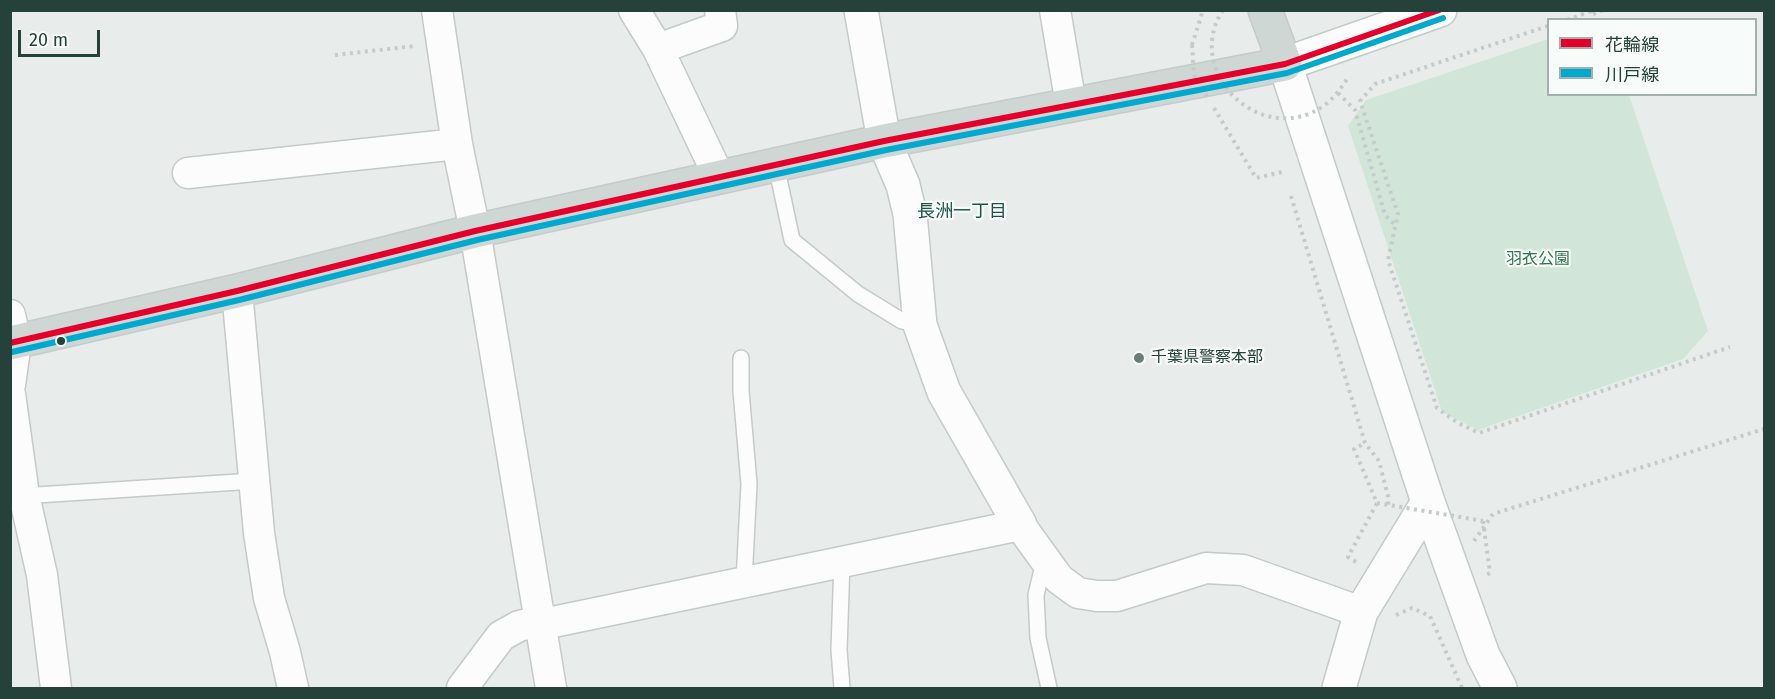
<!DOCTYPE html>
<html>
<head>
<meta charset="utf-8">
<style>
	body { margin:0 }
	#map { position:relative; width:1775px; height:699px; overflow:hidden; background:#e8edeb; font-family:"Fira Sans","Noto Sans JP",sans-serif }
	canvas { display:block }
	.frame { position:absolute; inset:0; border:12px solid #24423a; pointer-events:none }
	.legend { position:absolute; left:1547px; top:18px; width:210px; height:78px; box-sizing:border-box; background:#f7fbf9; border:2px solid #a3b1ad; margin:0; padding:8px 10px; list-style:none; font-size:18px; color:#24423a }
	.legend li { display:flex; align-items:center; gap:12px; height:30px }
	.legend b { width:30px; border:2px solid #a3b1ad }
	.scale { position:absolute; left:18px; top:30px; width:82px; height:27px; box-sizing:border-box; border:3px solid #24423a; border-top:0; padding-left:8px; font-size:18px; line-height:21px; white-space:nowrap; color:#24423a; -webkit-text-stroke:4px #f7fbf9; paint-order:stroke }
</style>
</head>
<body>
<div id="map">
<canvas width="1775" height="699"></canvas>
<div class="frame"></div>
<ul class="legend">
<li><b style="height:8px;background:#e4002b"></b>花輪線</li>
<li><b style="height:8px;background:#00a9ce"></b>川戸線</li>
</ul>
<div class="scale">20 m</div>
</div>
<script>
const ctx = document.querySelector('canvas').getContext('2d');
ctx.lineJoin = 'round';
function fill(path, color) { ctx.fillStyle = color; ctx.fill(path, 'evenodd'); }
function trace(path, color, width, dash) { ctx.strokeStyle = color; ctx.lineWidth = width; ctx.lineCap = dash ? 'butt' : 'round'; ctx.setLineDash(dash || []); ctx.stroke(path); }
function drawText(font, color, halo, rows, align = 'center') {
  ctx.font = font + ' "Fira Sans","Noto Sans JP",sans-serif'; ctx.lineWidth = 4.5; ctx.setLineDash([]); ctx.textBaseline = 'middle'; ctx.strokeStyle = halo; ctx.fillStyle = color; for (const [text, x, y, turn = 0] of rows) {
    ctx.save(); ctx.translate(x, y); ctx.rotate((+turn || 0) * Math.PI / 180); ctx.textAlign = isNaN(turn) ? turn : align; if (halo) ctx.strokeText(text, 0, 0); ctx.fillText(text, 0, 0); ctx.restore();
  }
}
fill(new Path2D(`
	M1548,39V94L1629,95L1708,331L1683,359L1478,430L1442,412L1348,126L1366,100Z`), '#d1e6d8');
const lane = new Path2D(`
	M776,165L792,240L858,294L902,321L920,325
	M741,358V391L749,484L744,581
	M21,496L254,481
	M842,561L839,650L842,688
	M1044,561L1036,595L1038,638L1049,688`);
const street = new Path2D(`
	M437,10L457,144L475,231L551,688
	M634,10L658,49L719,177
	M1055,10L1071,105
	M658,49L722,26L720,10
	M188,173L457,144
	M237,291L259,533L269,598L285,652L293,688
	M10,315L16,342L10,385
	M10,394L24,495L42,575L56,688
	M462,688L501,636L519,626L540,621L553,622L1020,525L1059,579L1078,593L1097,596H1117L1206,568L1243,570L1361,612`);
const secondary = new Path2D(`
	M861,10L884,141L903,185L910,214L920,325L944,392L1020,525
	M1440,10L1285,64L1428,502L1483,655L1500,688
	M1339,688L1361,612L1428,502`);
const primary = new Path2D(`
	M10,343L237,291L475,231L884,141L1285,64L1265,10`);
trace(lane, '#c5cac8', 18);
trace(street, '#c5cac8', 33);
trace(secondary, '#c3cbc8', 36);
trace(primary, '#c3ccc9', 36);
trace(new Path2D(`
	M1593,14L1604,10
	M1567,20L1594,10
	M1548,26L1375,84L1360,101L1398,214L1388,260L1437,408L1458,423L1479,433L1730,347
	M1192,45L1203,10
	M335,55L415,46
	M1338,93L1355,110L1385,215L1396,226
	M1214,108L1256,178L1282,172
	M1291,196L1365,443L1379,461L1389,500L1387,508
	M1483,521L1490,573L1486,575
	M1474,541L1493,514L1764,429
	M1356,562L1348,557L1377,503L1354,449L1365,443
	M1396,615L1412,608L1430,616L1462,688`), '#c3ccca', 4, [3, 4.5]);
trace(lane, '#fcfcfc', 15);
trace(street, '#fcfcfc', 30);
trace(secondary, '#fcfcfc', 33);
trace(primary, '#cfd7d5', 33);
trace(new Path2D(`
	M1223,10C1182,72 1262,150 1325,105C1335,97 1342,87 1349,76
	M1592,10L1593,14
	M1192,45L1194,75L1209,100
	M1377,503L1483,521`), '#c3ccca', 4, [3, 4.5]);
trace(new Path2D(`
	M10,343L237,291L475,231L884,141L1285,64L1439,10`), '#e4002b', 6);
trace(new Path2D(`
	M12,352L239,300L477,240L886,150L1287,73L1443,18`), '#00a9ce', 6);
for (const [x, y, r, color] of [
	[61,341,5,"#24423a"],
	[1139,358,6,"#697e78"]
]) { const dot = new Path2D(); dot.arc(x, y, r, 0, 2 * Math.PI); ctx.fillStyle = color; ctx.fill(dot); trace(dot, '#f7fbf9', 2); }
drawText('16px', '#2d7a4b', '#f7fbf9', [
	["羽衣公園",1538,260]
]);
drawText('16px', '#24423a', '#f7fbf9', [
	["千葉県警察本部",1151,358]
], 'left');
drawText('18px', '#1f5548', '#f7fbf9', [
	["長洲一丁目",962,212]
]);
</script>
</body>
</html>
